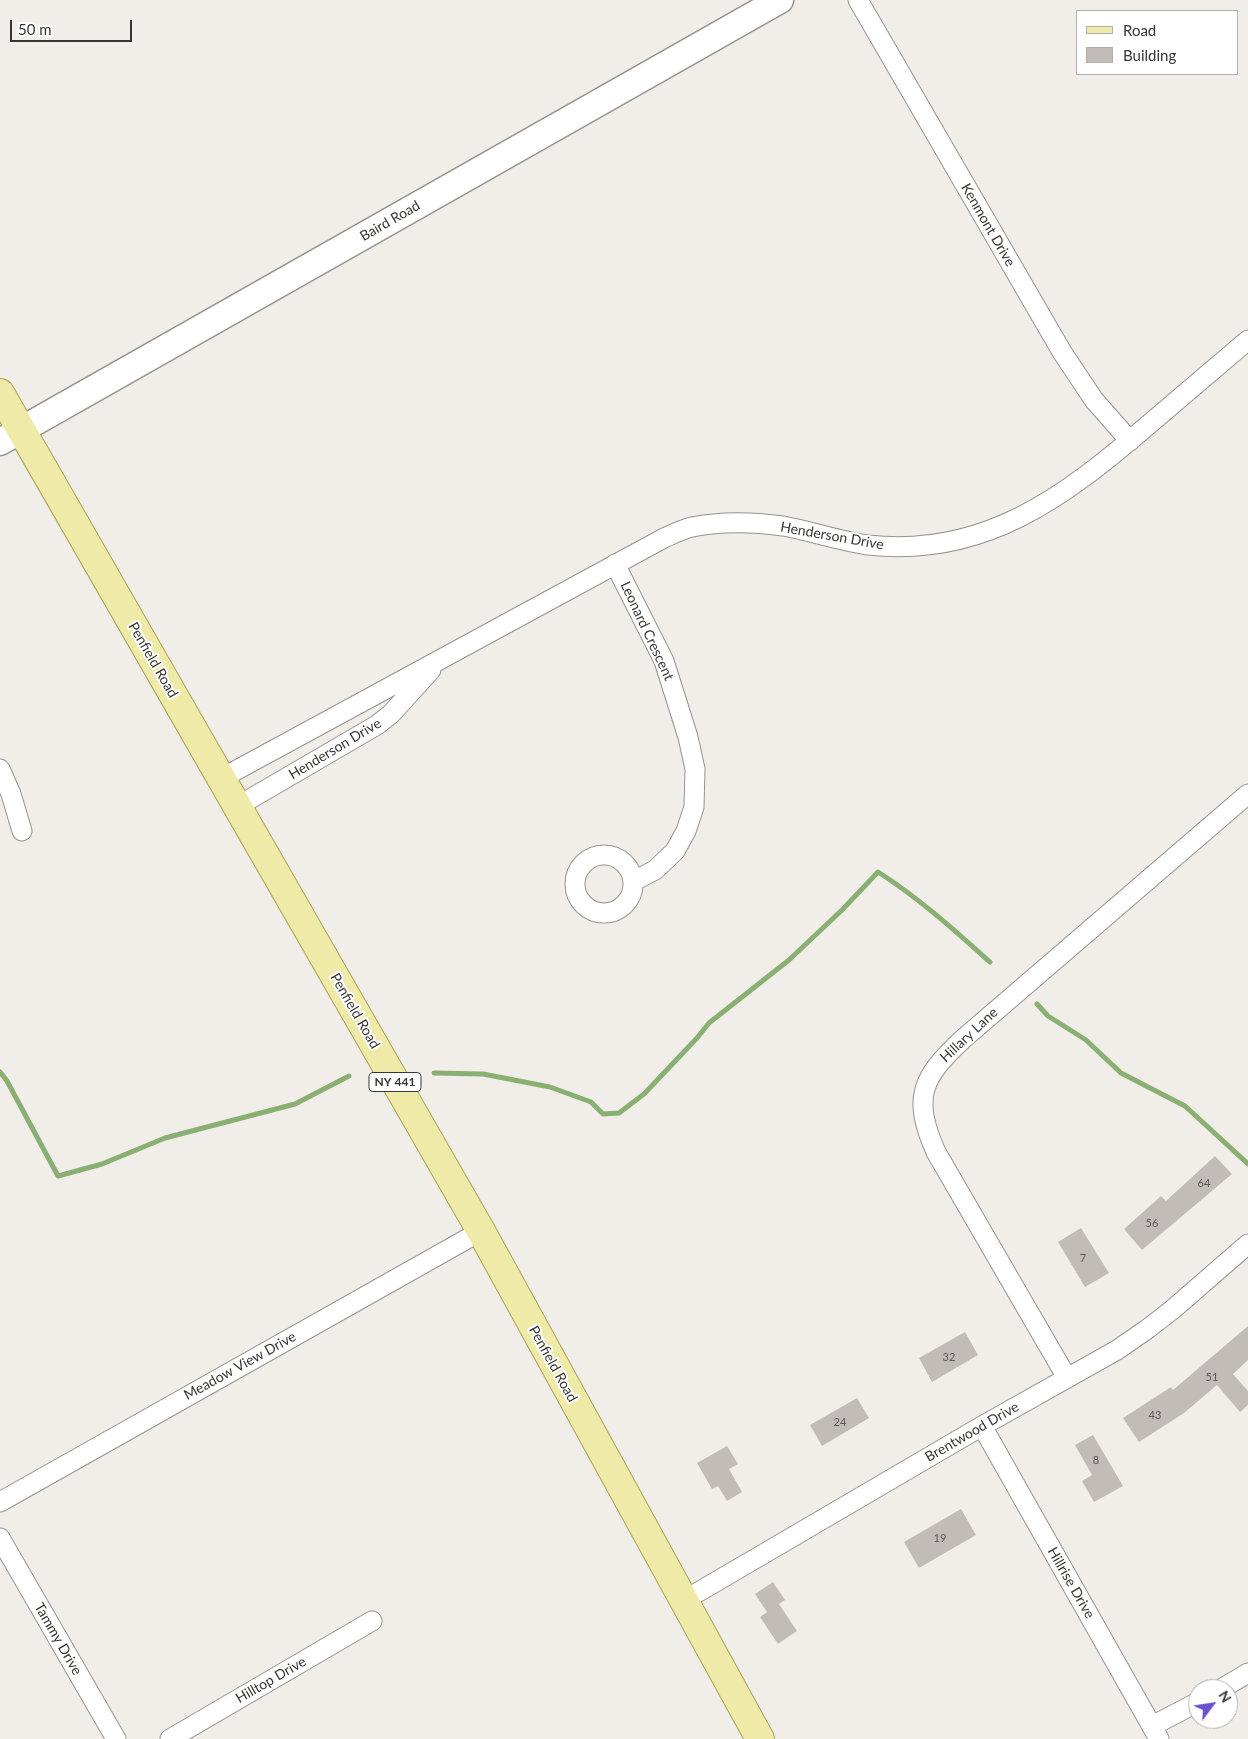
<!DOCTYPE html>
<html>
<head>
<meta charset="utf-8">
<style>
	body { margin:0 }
	#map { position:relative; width:1248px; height:1739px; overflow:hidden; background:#f1ede8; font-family:Lato,sans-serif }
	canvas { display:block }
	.legend { position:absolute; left:1076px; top:10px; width:162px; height:65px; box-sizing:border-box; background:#fff; border:1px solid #afafae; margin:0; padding:6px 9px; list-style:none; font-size:15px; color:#383634 }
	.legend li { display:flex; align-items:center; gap:10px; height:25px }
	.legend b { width:25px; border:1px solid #afafae }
	.north { position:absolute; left:1188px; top:1679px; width:50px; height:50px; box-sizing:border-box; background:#fff; border:1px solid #afafae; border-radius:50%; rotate:59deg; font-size:14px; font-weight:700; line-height:20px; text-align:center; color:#383634 }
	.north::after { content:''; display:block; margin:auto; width:18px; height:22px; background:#6c50ca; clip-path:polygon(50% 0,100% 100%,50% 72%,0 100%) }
	.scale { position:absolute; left:10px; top:20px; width:122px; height:22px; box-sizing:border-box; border:2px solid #383634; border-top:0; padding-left:6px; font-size:15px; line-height:18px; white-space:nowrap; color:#383634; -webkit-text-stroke:4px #fff; paint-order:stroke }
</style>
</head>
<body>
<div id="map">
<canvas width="1248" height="1739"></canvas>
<ul class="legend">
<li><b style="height:6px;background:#efeaa7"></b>Road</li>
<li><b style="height:14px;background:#c2bcb9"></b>Building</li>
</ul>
<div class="north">N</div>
<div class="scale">50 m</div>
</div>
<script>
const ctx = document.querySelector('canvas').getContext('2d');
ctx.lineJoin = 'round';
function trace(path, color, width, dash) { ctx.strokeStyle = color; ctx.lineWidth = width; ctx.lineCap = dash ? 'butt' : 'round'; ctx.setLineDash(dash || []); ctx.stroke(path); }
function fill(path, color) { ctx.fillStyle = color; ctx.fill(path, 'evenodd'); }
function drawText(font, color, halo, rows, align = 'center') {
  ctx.font = font + ' Lato,sans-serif'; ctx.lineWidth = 4; ctx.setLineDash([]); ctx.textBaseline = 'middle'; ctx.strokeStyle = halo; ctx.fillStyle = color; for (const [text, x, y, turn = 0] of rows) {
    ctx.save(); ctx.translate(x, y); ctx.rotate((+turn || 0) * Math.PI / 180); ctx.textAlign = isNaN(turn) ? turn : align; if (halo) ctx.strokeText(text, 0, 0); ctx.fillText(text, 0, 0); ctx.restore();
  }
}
trace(new Path2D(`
	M1037,1004L1048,1016L1086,1040L1121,1073L1185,1106L1248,1164
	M0,1072L7,1081L58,1176L102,1164L165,1138L295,1104L349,1076
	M434,1073L483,1074L550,1087L591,1102L603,1114L619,1113L644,1094L697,1038L709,1023L789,960L842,910L878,872C919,898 954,930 990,962`), '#89b072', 5);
fill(new Path2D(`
	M1215,1156L1232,1174L1142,1250L1124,1229L1161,1196L1166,1201Z
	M1081,1228L1109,1273L1085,1287L1058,1242Z
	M1248,1326V1360L1233,1374L1248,1391V1405L1240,1412L1217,1385L1184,1413L1139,1442L1123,1418L1171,1387L1173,1390Z
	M965,1332L978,1355L932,1382L919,1358Z
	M857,1398L869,1418L822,1446L810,1425Z
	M1093,1435L1123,1486L1094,1502L1082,1481L1092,1475L1075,1445Z
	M727,1446L738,1464L729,1469L742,1492L727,1501L718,1486L712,1489L697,1463Z
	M961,1509L976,1535L919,1568L904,1542Z
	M773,1582L785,1600L779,1604L797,1631L778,1644L760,1617L767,1612L755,1594Z`), '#c2bcb9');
const street = new Path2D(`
	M858,0L1062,352L1094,400L1130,441
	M615,564L664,661L688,737L695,769L694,807L686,831L675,851L655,870L634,881
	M0,769L11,794L22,831
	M222,778L664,538C673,534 683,529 692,527C721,521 754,522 783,526C811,531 839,541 868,545C984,558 1064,497 1147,426C1181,397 1214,369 1248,340
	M238,806L377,725L391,714L431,670
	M575 884a29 29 0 1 1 58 0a29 29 0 1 1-58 0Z
	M1067,1378L936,1152C912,1098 921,1078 963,1039L1248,794
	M982,1426L1159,1739
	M0,1502L481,1231
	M0,1538L116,1739
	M683,1601L982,1426L1117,1350L1146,1330L1172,1310L1248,1244
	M1221,1689L1248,1673
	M1152,1726L1198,1702
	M170,1739L372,1621`);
const secondary = new Path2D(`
	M0,442L780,0`);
const primary = new Path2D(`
	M0,393L481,1231L760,1739`);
trace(street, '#96938e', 21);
trace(secondary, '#96938e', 29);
trace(primary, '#a8a258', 30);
trace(street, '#fff', 19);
trace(secondary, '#fff', 26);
trace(primary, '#efeaa7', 28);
drawText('11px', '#5a5855', null, [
	["64",1204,1183],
	["56",1152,1223],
	["7",1083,1258],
	["32",949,1357],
	["51",1212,1377],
	["43",1155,1415],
	["24",840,1422],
	["8",1096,1460],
	["19",940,1538]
]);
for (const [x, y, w] of [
	[395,1082,52]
]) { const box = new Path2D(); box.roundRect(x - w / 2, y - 9.5, w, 19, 4); ctx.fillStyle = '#fff'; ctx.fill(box); trace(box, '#383634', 1); }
drawText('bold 12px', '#383634', null, [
	["NY 441",395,1082]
]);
drawText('14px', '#383634', '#fff', [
	["Baird Road",390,221,-30],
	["Kenmont Drive",988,225,60],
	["Henderson Drive",832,536,10],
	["Leonard Crescent",647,631,65],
	["Penfield Road",153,660,60],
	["Henderson Drive",335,749,-31],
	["Penfield Road",355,1011,60],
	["Hillary Lane",969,1035,-43],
	["Penfield Road",553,1364,61],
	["Meadow View Drive",240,1366,-29],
	["Brentwood Drive",972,1432,-30],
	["Hillrise Drive",1071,1583,60],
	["Tammy Drive",58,1639,60],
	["Hilltop Drive",271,1680,-30]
]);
</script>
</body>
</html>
